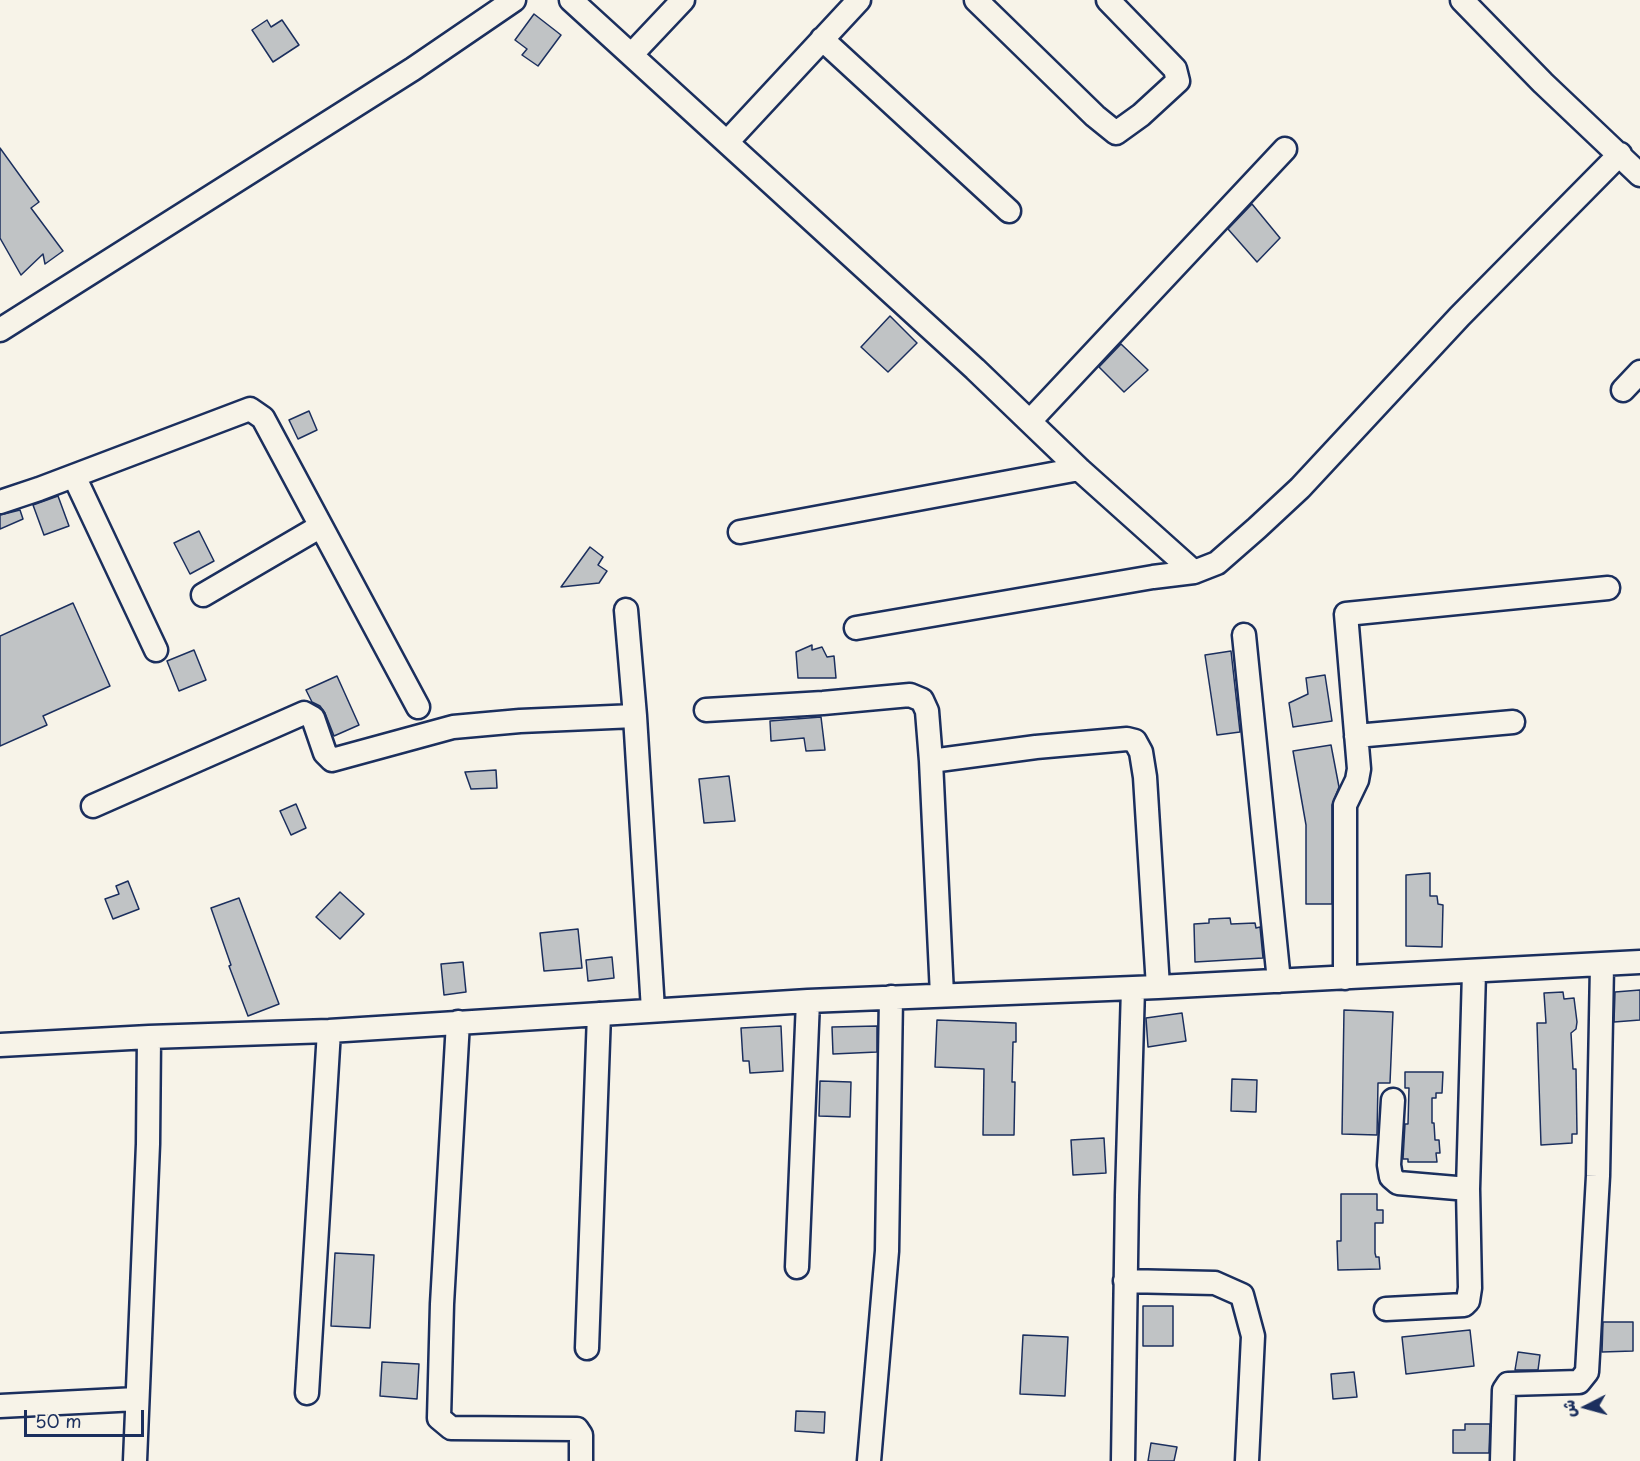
<!DOCTYPE html>
<html>
<head>
<meta charset="utf-8">
<style>
	body { margin:0 }
	#map { position:relative; width:1640px; height:1461px; overflow:hidden; background:#f7f3e8; font-family:"Playpen Sans","Playpen Sans Arabic",sans-serif }
	canvas { display:block }
	.north { position:absolute; left:1556px; top:1377px; width:60px; height:60px; -webkit-text-stroke:4px #f7f3e8; paint-order:stroke; rotate:264deg; font-size:16px; font-weight:700; line-height:24px; text-align:center; color:#1b2f5e }
	.north::after { content:''; display:block; margin:auto; width:21px; height:27px; background:#1b2f5e; clip-path:polygon(50% 0,100% 100%,50% 72%,0 100%) }
	.scale { position:absolute; left:24px; top:1410px; width:120px; height:27px; box-sizing:border-box; border:3px solid #1b2f5e; border-top:0; padding-left:8px; font-size:18px; line-height:21px; white-space:nowrap; color:#1b2f5e; -webkit-text-stroke:4px #f7f3e8; paint-order:stroke }
</style>
</head>
<body>
<div id="map">
<canvas width="1640" height="1461"></canvas>
<div class="north">ش</div>
<div class="scale">50 m</div>
</div>
<script>
const ctx = document.querySelector('canvas').getContext('2d');
ctx.lineJoin = 'round';
function fill(path, color) { ctx.fillStyle = color; ctx.fill(path, 'evenodd'); }
function trace(path, color, width, dash) { ctx.strokeStyle = color; ctx.lineWidth = width; ctx.lineCap = dash ? 'butt' : 'round'; ctx.setLineDash(dash || []); ctx.stroke(path); }
const building = new Path2D(`
	M534,14L561,35L538,66L522,55L527,49L515,40Z
	M267,20L271,27L282,20L299,45L273,62L252,30Z
	M0,148L39,202L31,208L63,251L45,264L43,254L21,275L0,238Z
	M1252,204L1280,238L1257,262L1228,229Z
	M890,316L917,343L888,372L861,347Z
	M1121,344L1148,370L1124,392L1099,367Z
	M309,411L317,430L298,439L289,420Z
	M58,496L69,526L44,535L33,505Z
	M20,510L23,519L0,529V515Z
	M199,531L214,561L190,574L174,543Z
	M590,547L603,557L598,565L607,571L599,583L561,587Z
	M73,603L110,686L43,716L47,725L0,746V636Z
	M812,645V650L822,647L827,657L834,656L836,678H798L796,652Z
	M194,650L206,680L179,691L167,661Z
	M1231,651L1240,732L1217,735L1205,655Z
	M1325,675L1332,721L1293,727L1289,703L1308,694L1306,678Z
	M337,676L359,725L334,736L325,713L320,706L312,702L306,690Z
	M821,717L825,750L806,751L804,738L771,741L770,721Z
	M1331,745L1339,787L1332,805V904H1306V825L1293,751Z
	M496,770L497,788L471,789L465,772Z
	M729,776L735,821L704,823L699,779Z
	M296,804L306,828L291,835L280,811Z
	M1430,873V896H1437L1438,904L1443,905L1442,947L1406,946V875Z
	M128,881L139,909L113,919L105,899L119,894L116,886Z
	M340,892L364,914L340,939L316,917Z
	M239,898L279,1004L248,1016L229,966L231,965L211,908Z
	M1230,918L1231,924L1255,923L1256,928L1260,927L1263,958L1195,962L1194,924L1209,923V919Z
	M578,929L582,968L544,971L540,933Z
	M612,957L614,978L588,981L586,960Z
	M463,962L466,992L444,995L441,964Z
	M1640,990V1020L1614,1022L1615,992Z
	M1563,992L1564,999L1574,998L1577,1022L1576,1029L1571,1033L1573,1069H1576L1577,1134H1572V1143L1541,1145L1537,1023H1546L1544,993Z
	M1344,1010L1393,1012L1390,1083H1378L1377,1135L1342,1134Z
	M1182,1013L1186,1041L1148,1047L1146,1018Z
	M937,1020L1016,1023V1042H1013L1012,1082H1015L1014,1135H983L984,1069L935,1067Z
	M781,1026L783,1071L750,1073L749,1061H743L741,1028Z
	M877,1026V1052L833,1054L832,1027Z
	M1405,1072H1443L1442,1093H1436V1098H1432V1123H1434L1435,1140H1439L1440,1153H1436L1437,1162H1408V1159H1403L1405,1124H1408L1409,1088H1405Z
	M1232,1079L1257,1080L1256,1112L1231,1111Z
	M820,1081L851,1082L850,1117L819,1116Z
	M1104,1138L1106,1173L1073,1175L1071,1140Z
	M1341,1194H1377V1210H1383V1223H1375V1253L1376,1257H1379L1380,1269L1338,1270L1337,1241H1341Z
	M335,1253L374,1255L370,1328L331,1326Z
	M1143,1306H1173V1346H1143Z
	M1603,1322H1633V1351L1602,1352Z
	M1470,1330L1474,1366L1406,1374L1402,1337Z
	M1023,1335L1068,1337L1065,1396L1020,1394Z
	M1518,1352L1540,1355L1538,1370H1515Z
	M382,1362L419,1364L417,1399L380,1396Z
	M1354,1372L1357,1397L1333,1399L1331,1374Z
	M796,1411L825,1412L824,1433L795,1431Z
	M1465,1424H1490L1489,1453H1453V1430H1465Z
	M1151,1443L1177,1447L1174,1461H1148Z`);
fill(building, '#c0c3c5');
trace(building, '#1b2f5e', 1.5);
const minor = new Path2D(`
	M571,0L975,369L1079,469L1194,572
	M976,0L1095,116L1116,133L1141,115L1178,81L1175,69L1108,0
	M1462,0L1543,83L1640,175
	M822,39L1009,211
	M632,54L683,0
	M728,141L859,0
	M0,330L413,69L514,0
	M1623,390L1640,372
	M1030,421L1285,149
	M74,476L156,650
	M0,502L39,489L250,409L263,418L418,707
	M740,532L1079,469
	M203,595L321,526
	M626,610L635,716L653,1010
	M856,628L1153,577L1194,572L1217,563L1257,528L1300,488L1460,316L1620,154
	M1244,635L1279,981
	M706,710L823,703L910,695L922,700L927,711L931,761L942,995
	M1356,736L1513,722
	M931,761L1036,747L1127,739L1135,741L1141,752L1145,777L1158,987
	M93,806L304,713L313,718L325,753L332,760L453,727L520,721L635,716
	M1345,978V805L1357,780L1359,769L1346,614L1608,588
	M458,1022L442,1304L439,1418L451,1428L577,1429L581,1435V1461
	M0,1045L149,1037L329,1031L808,1001L1158,987L1640,962
	M1393,1100L1389,1165L1391,1177L1398,1183L1468,1189
	M797,1267L808,1001
	M1125,1281L1215,1283L1242,1295L1253,1336L1247,1461
	M1386,1309L1464,1305L1468,1301L1470,1288L1468,1189L1474,972
	M587,1348L599,1014
	M307,1393L329,1031
	M0,1406L137,1399
	M135,1461L148,1144L149,1037
	M869,1461L887,1251L891,997
	M1123,1461L1127,1196L1133,988
	M1502,1461L1504,1390L1508,1384L1579,1382L1587,1372L1598,1176L1602,966`);
trace(minor, '#1b2f5e', 27);
trace(minor, '#f7f3e8', 22);
</script>
</body>
</html>
